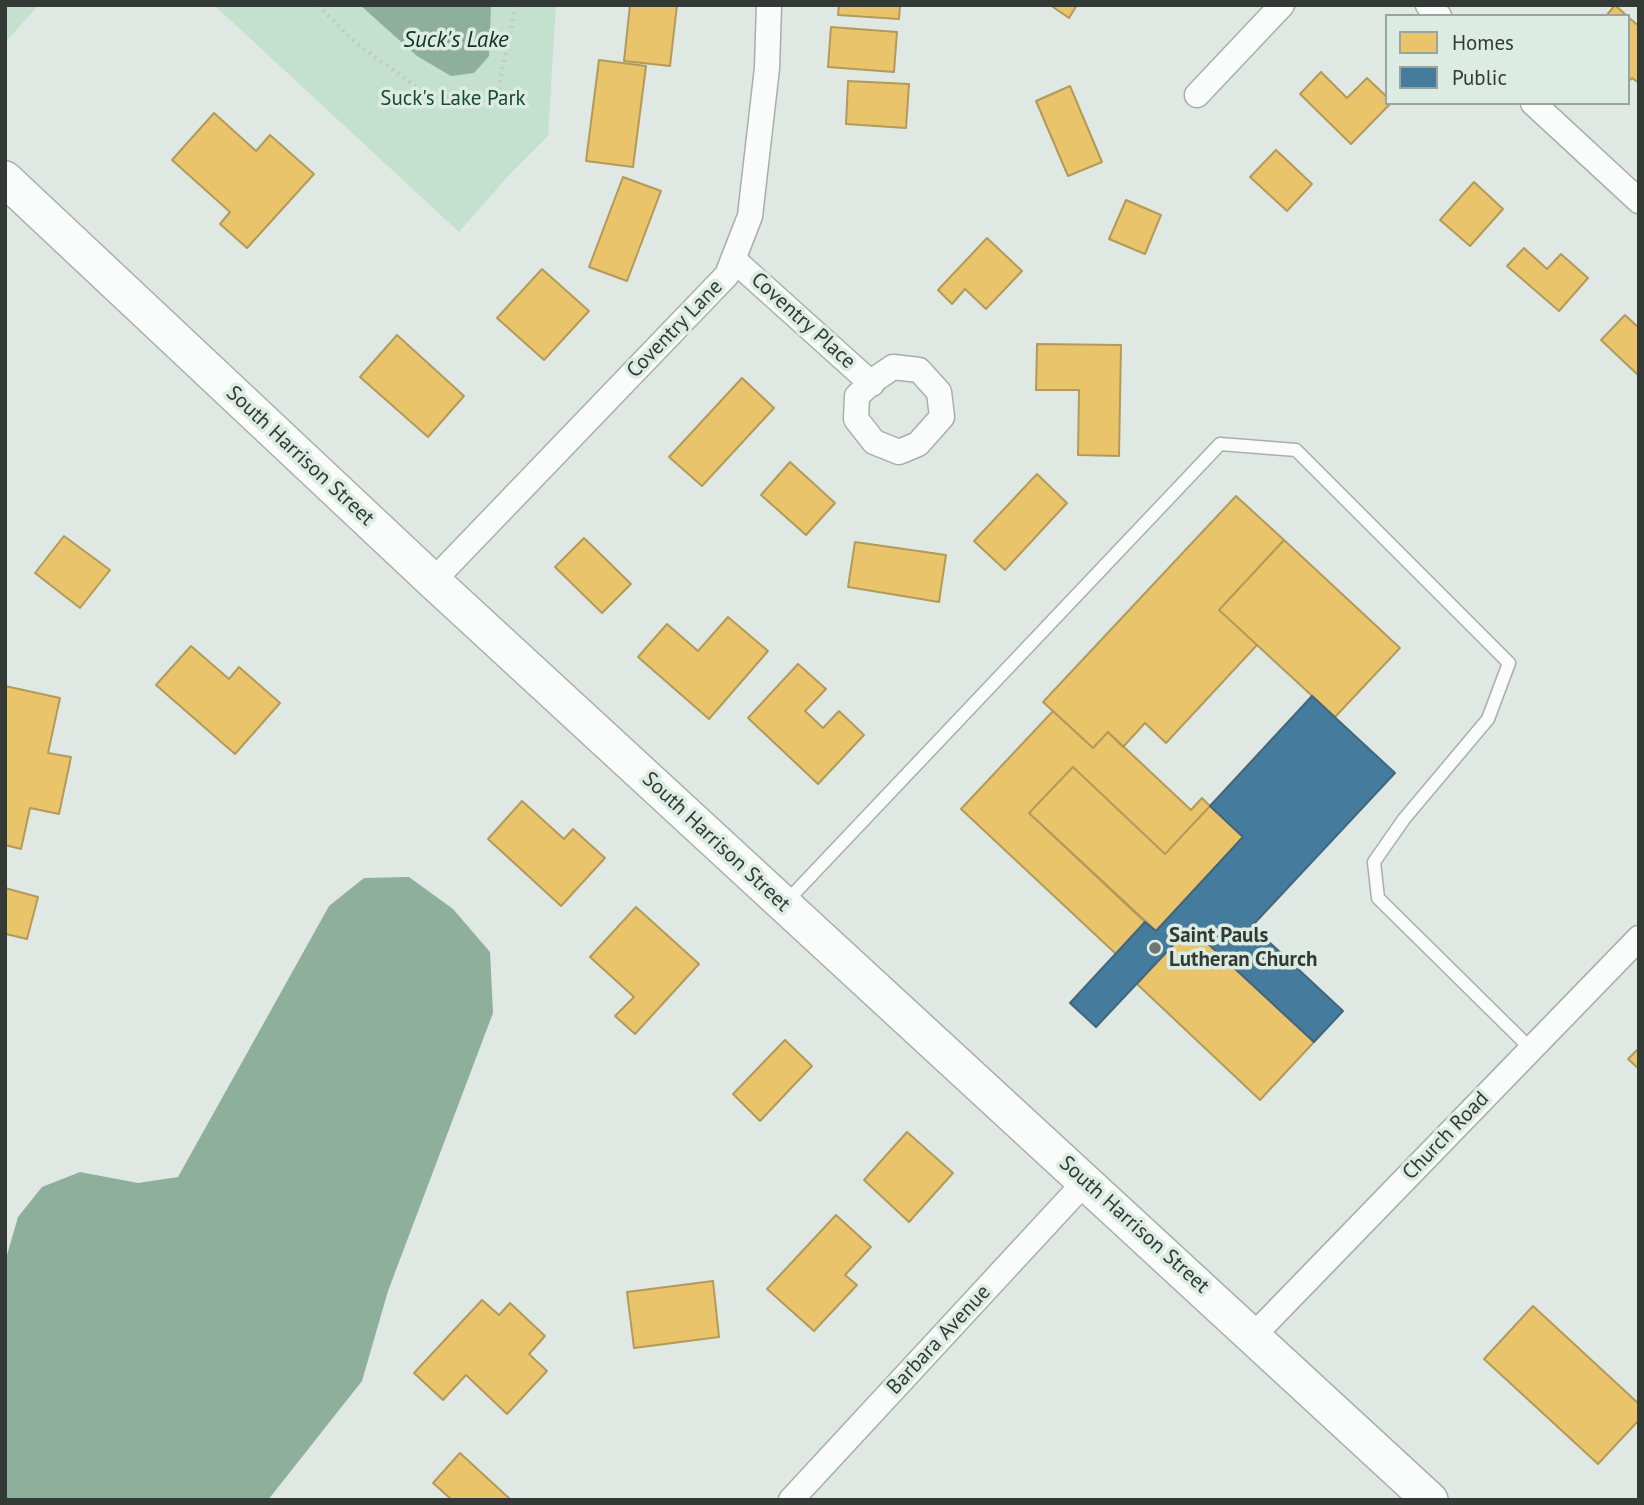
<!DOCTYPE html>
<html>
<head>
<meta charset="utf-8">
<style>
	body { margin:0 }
	#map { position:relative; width:1644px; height:1505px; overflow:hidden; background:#e0e8e3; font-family:"PT Sans",sans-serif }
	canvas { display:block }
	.frame { position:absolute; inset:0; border:7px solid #333935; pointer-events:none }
	.legend { position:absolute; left:1385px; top:14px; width:245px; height:91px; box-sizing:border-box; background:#dcece2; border:2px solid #98a49d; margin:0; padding:9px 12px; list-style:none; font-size:21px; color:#333935 }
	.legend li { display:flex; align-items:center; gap:14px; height:35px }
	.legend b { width:35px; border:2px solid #98a49d }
</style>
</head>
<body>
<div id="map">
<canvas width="1644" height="1505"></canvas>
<div class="frame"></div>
<ul class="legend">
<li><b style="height:19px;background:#e9c46a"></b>Homes</li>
<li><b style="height:19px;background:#457b9d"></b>Public</li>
</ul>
</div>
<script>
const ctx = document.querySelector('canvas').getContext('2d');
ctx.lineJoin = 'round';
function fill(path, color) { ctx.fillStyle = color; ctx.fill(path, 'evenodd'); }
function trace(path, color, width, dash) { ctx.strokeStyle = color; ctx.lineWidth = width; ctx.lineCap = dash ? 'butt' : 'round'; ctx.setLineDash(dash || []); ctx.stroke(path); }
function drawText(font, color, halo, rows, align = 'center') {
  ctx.font = font + ' "PT Sans",sans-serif'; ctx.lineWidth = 7; ctx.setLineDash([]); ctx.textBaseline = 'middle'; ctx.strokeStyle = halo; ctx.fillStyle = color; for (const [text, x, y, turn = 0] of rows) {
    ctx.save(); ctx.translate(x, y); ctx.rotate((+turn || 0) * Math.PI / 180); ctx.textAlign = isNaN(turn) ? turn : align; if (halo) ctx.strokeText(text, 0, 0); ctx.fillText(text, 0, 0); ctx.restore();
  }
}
fill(new Path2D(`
	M5,5H39L5,42Z
	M214,5H556L548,136L508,176L459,232Z`), '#c4e0cf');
fill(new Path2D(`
	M360,5H491L489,56L474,73L451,76L417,56Z
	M409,877L453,909L490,952L493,1013L388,1291L362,1381L268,1500H5V1262L18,1217L42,1187L80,1172L138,1183L178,1177L329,906L364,878Z`), '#8eaf9c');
const homes = new Path2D(`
	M630,5H677L670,66L624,61Z
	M839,5H900L899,19L838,15Z
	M1050,5H1077L1069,18Z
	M1615,5L1627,16H1606Z
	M1628,17L1639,26V83L1632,78L1628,82Z
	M831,27L897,32L894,72L828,67Z
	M599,60L646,66L633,167L586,161Z
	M1321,72L1347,98L1367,78L1387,97V103H1391L1351,144L1300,94Z
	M848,81L909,84L906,128L846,124Z
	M1070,86L1102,162L1068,176L1036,101Z
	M214,113L256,151L270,135L314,174L247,248L220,224L230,212L172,160Z
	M1276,150L1312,184L1287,211L1250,177Z
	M623,177L661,191L627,281L589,267Z
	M1474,182L1503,209L1470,246L1440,220Z
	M1126,200L1161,215L1145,254L1109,239Z
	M987,238L1022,271L986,309L965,289L952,304L938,290Z
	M1524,248L1547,269L1561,254L1588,278L1559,311L1507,266Z
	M542,269L589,311L544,360L497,318Z
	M1625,315L1639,328V376L1601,340Z
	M397,335L464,396L428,437L360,377Z
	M1037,344L1121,345L1119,456L1078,455L1079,390H1036Z
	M742,378L774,408L702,486L669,457Z
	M790,462L835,503L806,535L761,495Z
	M1037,474L1067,503L1005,570L974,541Z
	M1236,496L1284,540L1219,610L1257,645L1166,743L1145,723L1123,747L1108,732L1093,748L1043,702Z
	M64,536L110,570L80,608L35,573Z
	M584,538L631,584L602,613L555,567Z
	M1284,540L1400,648L1335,717L1219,610Z
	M855,542L946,555L939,602L848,587Z
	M728,617L768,651L709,719L638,657L667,624L698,651Z
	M191,646L229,679L239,667L280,703L235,754L156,685Z
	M798,664L826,689L805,711L823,728L839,711L864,735L818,784L748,718Z
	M5,686L60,698L48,753L71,757L59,814L30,808L21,849L5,845Z
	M1053,711L1093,748L1108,732L1191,810L1202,798L1210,806L1165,854L1073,767L1029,813L1145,922L1116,954L961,809Z
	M1073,767L1165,854L1210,806L1243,837L1156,931L1029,813Z
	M522,801L564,839L573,829L605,858L561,906L488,839Z
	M5,888L38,897L27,939L6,934L5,936Z
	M636,907L699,964L635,1034L615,1016L634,997L590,957Z
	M1190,927L1314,1042L1260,1100L1137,984Z
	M785,1040L812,1066L760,1121L733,1094Z
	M1639,1048V1069L1628,1059Z
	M907,1132L953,1173L909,1222L864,1180Z
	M836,1215L871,1247L845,1275L857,1285L814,1331L767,1289Z
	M713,1281L719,1337L634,1348L627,1292Z
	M482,1300L499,1315L510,1303L545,1336L529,1354L547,1371L507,1414L466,1375L443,1400L414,1373Z
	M1533,1306L1639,1404V1420L1598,1464L1484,1359Z
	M460,1453L511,1500H452L433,1483Z`);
fill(homes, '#e9c46a');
trace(homes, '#b29a5a', 2);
const public = new Path2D(`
	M1312,696L1395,773L1252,926L1343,1011L1314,1042L1190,927L1096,1027L1070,1003L1145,922L1156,931L1243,837L1210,806Z`);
fill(public, '#457b9d');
trace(public, '#40677e', 2);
const lane = new Path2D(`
	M786,902L1220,444L1296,450L1509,663L1488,719L1404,819L1374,862L1378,898L1531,1049`);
const street = new Path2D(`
	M1428,5L1439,16
	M1197,95L1282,5
	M1533,103L1639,201
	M733,259L872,384
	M893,367L919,370L939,392L942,417L918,444L899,452L874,442L856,419L857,396L874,380Z
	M433,581L727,275L750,216L767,68L769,5
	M1254,1335L1639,938
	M791,1500L1086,1181`);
const secondary = new Path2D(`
	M5,179L433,581L1430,1500`);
trace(lane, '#a8afab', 15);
trace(street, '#a8afab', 27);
trace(secondary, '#a8afab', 38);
trace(new Path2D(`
	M318,5L356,43L426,94L495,103L516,5`), '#c4c8c5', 4.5, [2, 5]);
trace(lane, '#fafcfb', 12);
trace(street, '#fafcfb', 24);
trace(secondary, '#fafcfb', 35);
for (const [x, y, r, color] of [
	[1155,948,7,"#707672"]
]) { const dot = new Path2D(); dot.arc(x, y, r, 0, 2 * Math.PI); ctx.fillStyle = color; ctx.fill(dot); trace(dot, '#dcece2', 2.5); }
drawText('21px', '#144b31', '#dcece2', [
	["Suck's Lake Park",453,99]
]);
drawText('21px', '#333935', '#dcece2', [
	["Coventry Place",803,321,42],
	["Coventry Lane",675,329,-46],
	["South Harrison Street",300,456,43],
	["South Harrison Street",716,842,43],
	["Church Road",1446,1136,-46],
	["South Harrison Street",1134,1225,42],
	["Barbara Avenue",939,1340,-47]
]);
drawText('bold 21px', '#333935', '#dcece2', [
	["Saint Pauls",1169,936],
	["Lutheran Church",1169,960]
], 'left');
drawText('italic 23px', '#0e3321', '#dcece2', [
	["Suck's Lake",456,40]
]);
</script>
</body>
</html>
